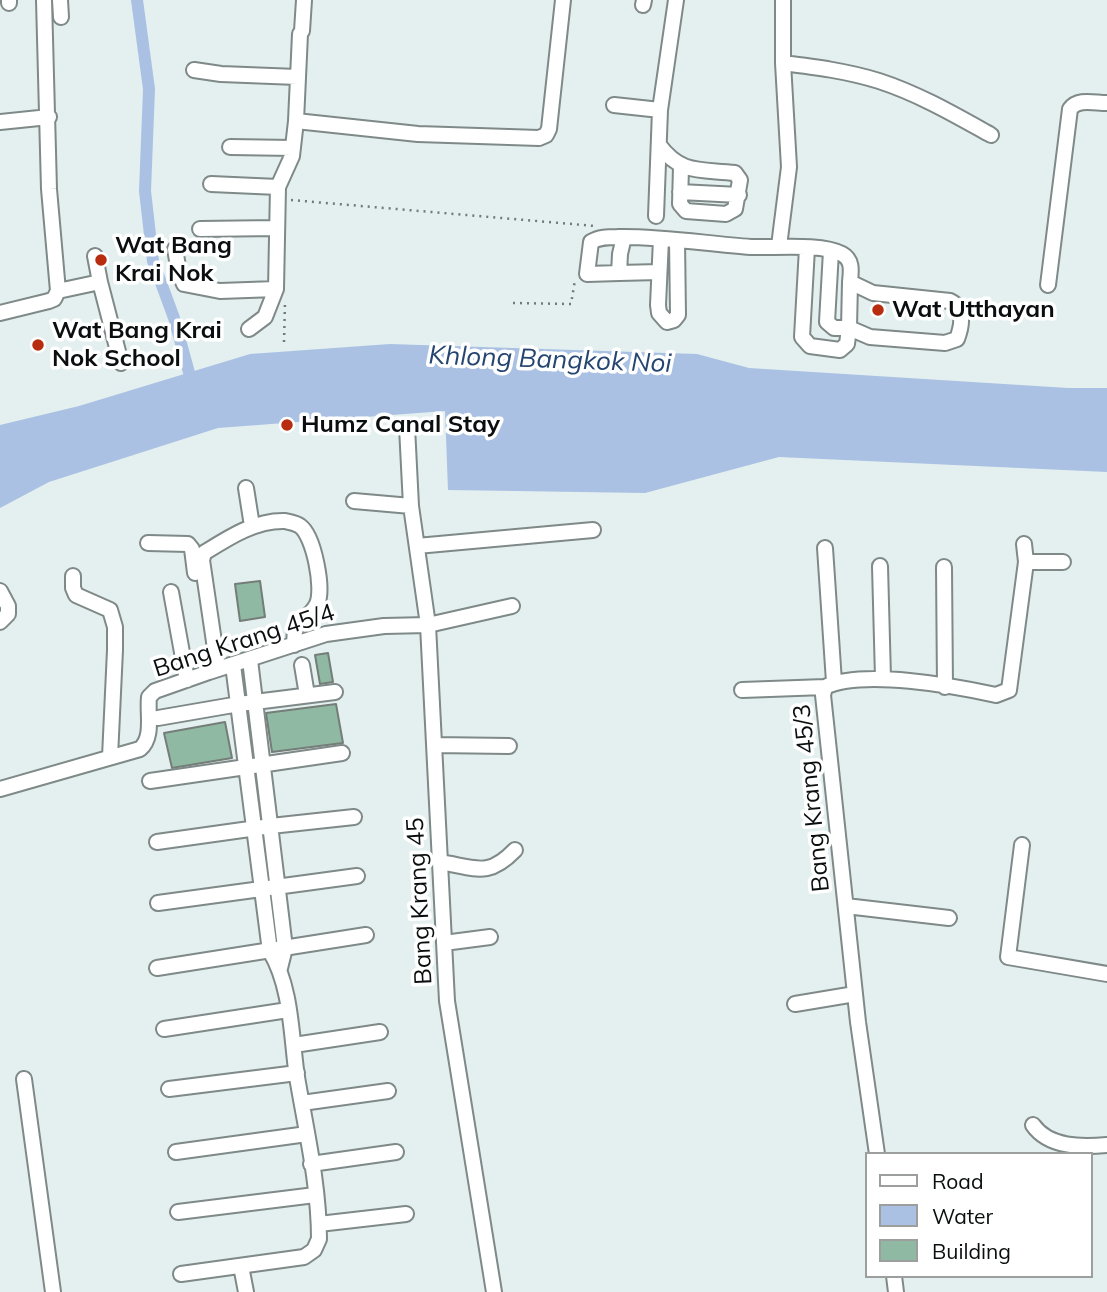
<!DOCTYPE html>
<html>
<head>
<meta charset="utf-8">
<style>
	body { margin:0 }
	#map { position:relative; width:1107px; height:1292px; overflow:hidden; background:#e4f0ef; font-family:Mulish,sans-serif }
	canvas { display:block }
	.legend { position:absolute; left:865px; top:1152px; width:228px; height:126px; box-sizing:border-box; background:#fff; border:2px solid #9d9f9f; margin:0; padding:9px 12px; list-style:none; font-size:21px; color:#0a0e0e }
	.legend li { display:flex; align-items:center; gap:14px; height:35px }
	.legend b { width:35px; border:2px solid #9d9f9f }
</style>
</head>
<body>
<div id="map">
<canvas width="1107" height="1292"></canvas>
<ul class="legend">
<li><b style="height:9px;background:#fff"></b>Road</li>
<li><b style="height:19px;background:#aac1e3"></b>Water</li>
<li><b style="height:19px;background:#90b9a3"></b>Building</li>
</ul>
</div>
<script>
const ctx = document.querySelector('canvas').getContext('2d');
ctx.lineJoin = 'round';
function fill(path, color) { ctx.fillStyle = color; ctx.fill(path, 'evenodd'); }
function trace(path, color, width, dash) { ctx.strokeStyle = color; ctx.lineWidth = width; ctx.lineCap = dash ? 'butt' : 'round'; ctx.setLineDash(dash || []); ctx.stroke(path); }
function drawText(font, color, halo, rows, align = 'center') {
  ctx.font = font + ' Mulish,sans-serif'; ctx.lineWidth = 7; ctx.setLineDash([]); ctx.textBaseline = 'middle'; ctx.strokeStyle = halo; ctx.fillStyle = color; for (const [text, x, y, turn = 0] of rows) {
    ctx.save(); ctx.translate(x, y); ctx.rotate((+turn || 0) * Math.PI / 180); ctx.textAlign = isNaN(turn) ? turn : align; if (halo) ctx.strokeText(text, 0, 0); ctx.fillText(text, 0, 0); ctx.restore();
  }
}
fill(new Path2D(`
	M390,344L697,354L749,368L1068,388H1107V472L779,457L645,493L448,490L445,411L218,428L49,482L0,508V425L79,406L250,354Z`), '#aac1e3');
trace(new Path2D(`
	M137,0L149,89L145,191L153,261L174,318L193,387`), '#aac1e3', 12);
const building = new Path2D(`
	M260,581L265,617L240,621L235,584Z
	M328,653L333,682L320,684L315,655Z
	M336,704L343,743L272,752L266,713Z
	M225,722L232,758L172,768L164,733Z`);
fill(building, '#90b9a3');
trace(building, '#747d78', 2);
const minor = new Path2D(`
	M9,0V3
	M60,0L61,17
	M643,5L644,0
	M302,31L304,0
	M783,63C815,67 847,71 879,81C919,94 955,115 991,135
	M194,70L221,74L297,77
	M614,105L660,110
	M296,121L300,34
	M0,122L49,117
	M659,145C681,175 701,169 735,173L740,180L735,209L726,214L686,211L680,204L681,167
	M230,147L293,148
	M211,184L278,187
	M680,192L739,195
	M656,216L660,110L676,0
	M200,229L276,228
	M624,237L620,254L619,273L659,272
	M661,239L658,305L659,313L667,322L674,320L678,315L677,240
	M779,246L789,167L783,63V0
	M175,249L179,272L184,284L220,291L276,289L278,187L292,156L296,121L418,134L539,138L546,135L549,129L563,0
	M831,251L827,322L834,328H849L850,282
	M95,256L100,282
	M619,273L587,274L591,242C599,237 608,237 617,237C662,236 707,244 751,247C775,248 821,243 842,254C853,260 851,271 850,282L873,293L950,301C965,308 962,326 957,339L945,343L870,337L849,328L847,344L840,350L810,346L802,337L807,248
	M1048,285L1070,109C1078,98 1094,103 1107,103
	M58,291L100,282L121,363
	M0,313L49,301L54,299L58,291L49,189L44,0
	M249,329L265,317L276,289
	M407,427L411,506L428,625L447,1001L494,1292
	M246,488L252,526
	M354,501L411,506
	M148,543L188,544L192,549L195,573
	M417,546L593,530
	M825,548L834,682
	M1026,562H1063
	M880,566L883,678
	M944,567L945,687
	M73,576V588L76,595L110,610L115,627V650L110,757
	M0,591L8,606V614L0,622
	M171,592L187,680
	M250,660L285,948L280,968
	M302,665L307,695
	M218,669L202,560L204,553C228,538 255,520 285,521C289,522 296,523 300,526C314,536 324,589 317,604C312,615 302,619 295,628L294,645
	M742,690L825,687
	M158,718L239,704L335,692
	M434,745L509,746
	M150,781L342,753
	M0,789L140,749C154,737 147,714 149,697L155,691L209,672L326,634L384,626L428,625L512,606
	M157,842L271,826L354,817
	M1022,845L1008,957L1107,974
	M440,862C476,868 488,878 515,850
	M158,903L357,876
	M846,906L949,918
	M444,943L490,937
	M157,968L366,935
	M795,1004L855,994
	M164,1029L288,1010
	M294,1045L380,1032
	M24,1079L53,1292
	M169,1089L297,1073
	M302,1103L388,1091
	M1033,1125C1049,1148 1082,1147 1107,1145
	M176,1152L307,1134
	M877,1154L858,1022L823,695L825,687C863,669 955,686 996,695L1009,690L1026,562L1024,544
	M311,1164L396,1152
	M178,1212L315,1195
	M319,1224L406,1214
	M241,1266L246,1292
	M181,1274L304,1257L314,1250L319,1239C319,1185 306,1130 297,1077C291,1036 292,988 270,951L233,665
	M894,1276L896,1292`);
trace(minor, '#7e8988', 18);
trace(new Path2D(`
	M291,200L595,226
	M513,303L571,304L575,280
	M284,342L285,303`), '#717979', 2.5, [2, 5]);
trace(minor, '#fff', 14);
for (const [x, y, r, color] of [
	[101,260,7,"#b82d10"],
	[878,310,7,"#b82d10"],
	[38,345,7,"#b82d10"],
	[287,425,7,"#b82d10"]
]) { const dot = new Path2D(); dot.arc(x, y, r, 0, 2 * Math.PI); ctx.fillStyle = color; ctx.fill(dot); trace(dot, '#fff', 2.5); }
drawText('bold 24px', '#0a0e0e', '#fff', [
	["Wat Bang",115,246],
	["Krai Nok",115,274],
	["Wat Utthayan",892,310],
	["Wat Bang Krai",52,331],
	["Nok School",52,359],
	["Humz Canal Stay",301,425]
], 'left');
drawText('24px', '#0a0e0e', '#fff', [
	["Bang Krang 45/4",244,641,-18],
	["Bang Krang 45/3",812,798,-96],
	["Bang Krang 45",420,901,-93]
]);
drawText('italic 26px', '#254571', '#fff', [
	["Khlong Bangkok Noi",550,360,2]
]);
</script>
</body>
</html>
